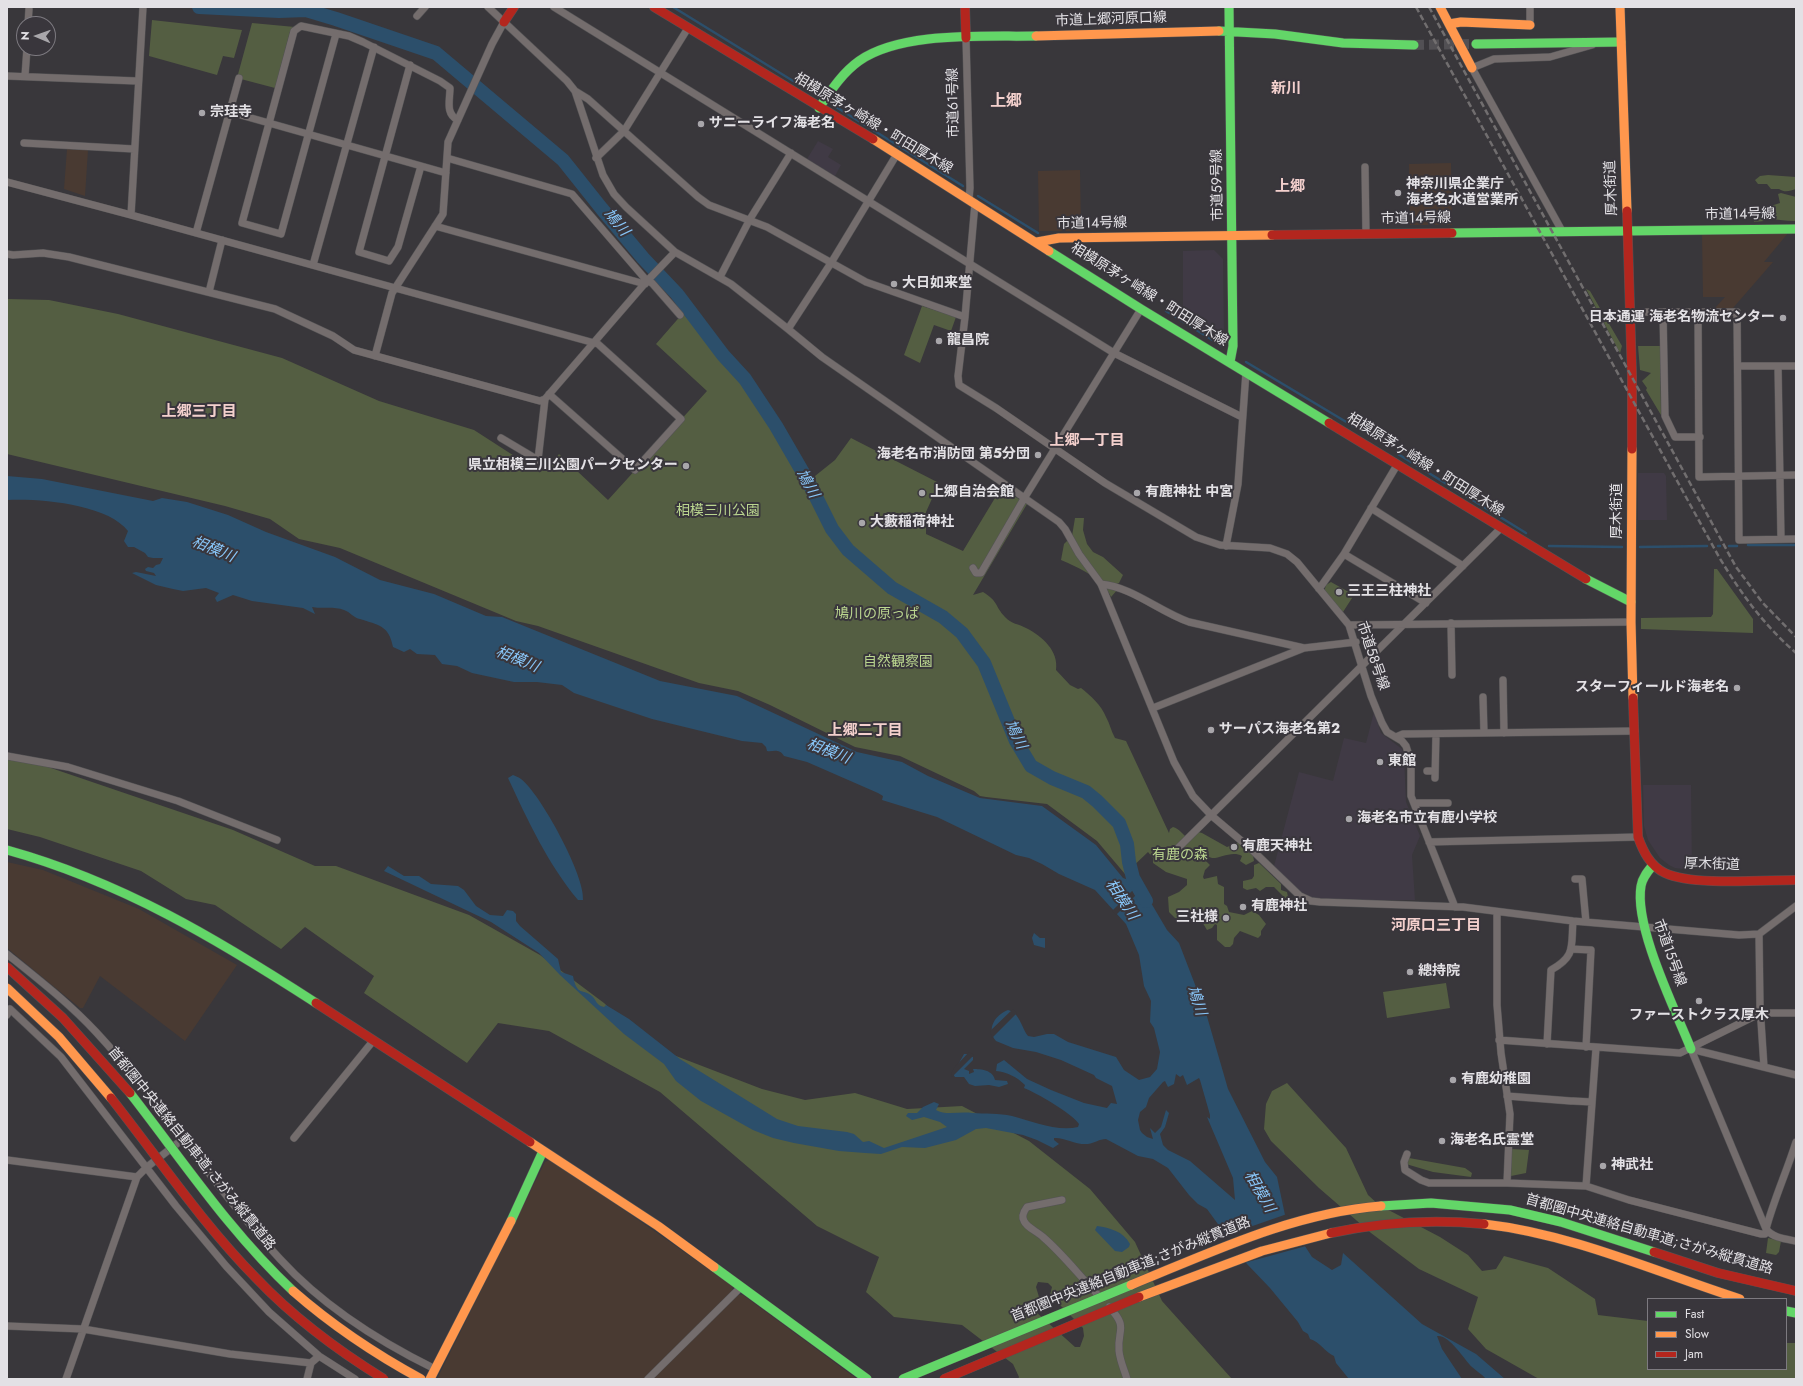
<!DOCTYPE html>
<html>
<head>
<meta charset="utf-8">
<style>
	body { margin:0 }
	#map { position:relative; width:1803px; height:1386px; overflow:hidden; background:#39373b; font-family:Jost,sans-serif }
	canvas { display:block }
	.frame { position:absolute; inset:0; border:8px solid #e3e1e5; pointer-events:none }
	.legend { position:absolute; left:1647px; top:1298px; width:140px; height:72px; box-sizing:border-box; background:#39363c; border:1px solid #7d7a80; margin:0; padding:5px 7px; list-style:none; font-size:12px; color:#e3e1e5 }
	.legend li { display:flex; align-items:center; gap:8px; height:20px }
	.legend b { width:20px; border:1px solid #7d7a80 }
	.north { position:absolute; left:16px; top:16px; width:40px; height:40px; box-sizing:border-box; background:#39363c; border:1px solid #7d7a80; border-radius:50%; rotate:272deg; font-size:11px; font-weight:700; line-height:16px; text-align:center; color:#e3e1e5 }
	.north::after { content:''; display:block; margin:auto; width:14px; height:18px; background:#a8a6aa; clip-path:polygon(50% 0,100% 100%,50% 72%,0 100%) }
</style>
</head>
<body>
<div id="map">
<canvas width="1803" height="1386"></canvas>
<div class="frame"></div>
<ul class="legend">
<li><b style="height:5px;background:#63d668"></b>Fast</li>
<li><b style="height:5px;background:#ff974d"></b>Slow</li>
<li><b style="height:5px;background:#b3261e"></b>Jam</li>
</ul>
<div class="north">N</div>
</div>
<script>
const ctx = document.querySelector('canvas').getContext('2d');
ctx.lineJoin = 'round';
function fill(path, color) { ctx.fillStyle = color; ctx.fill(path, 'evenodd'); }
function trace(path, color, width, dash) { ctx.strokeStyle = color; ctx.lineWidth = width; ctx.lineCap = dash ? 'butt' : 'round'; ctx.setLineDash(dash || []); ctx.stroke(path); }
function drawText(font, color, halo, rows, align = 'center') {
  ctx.font = font + ' Jost,"Noto Sans JP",sans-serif'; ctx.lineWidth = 4; ctx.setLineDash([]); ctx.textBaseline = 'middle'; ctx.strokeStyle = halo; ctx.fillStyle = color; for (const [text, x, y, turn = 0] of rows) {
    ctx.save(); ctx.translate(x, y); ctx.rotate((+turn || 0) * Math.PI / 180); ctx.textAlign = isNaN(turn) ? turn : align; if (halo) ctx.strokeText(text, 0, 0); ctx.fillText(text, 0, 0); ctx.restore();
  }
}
fill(new Path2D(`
	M818,141L833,149L828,157L841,165L835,176L807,159Z
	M1214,250L1223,259L1224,342L1183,317V251Z
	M1638,473H1664L1666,476L1667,520H1638Z
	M1374,712L1381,733L1402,749L1404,755L1406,802L1420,836L1412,855L1415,900H1315L1299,891L1274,866L1299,772L1333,781L1344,738L1366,743Z
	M1643,785H1691L1692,870L1675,868L1669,865L1660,858L1648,840L1644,826Z`), '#403a45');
fill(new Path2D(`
	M67,149L88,150L85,196L64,189Z
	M1451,163L1452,225H1410L1409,164Z
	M1080,170L1081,231H1039L1038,171Z
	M1789,232L1764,262H1773L1733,308H1715L1725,297H1703L1702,234Z
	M7,862L43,870L139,909L237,965L185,1041L100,976L83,1008H80L7,948Z
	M551,1159L733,1286L732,1291L738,1295H743L857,1379H437L545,1162Z`), '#493a32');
fill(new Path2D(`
	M152,20L242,30L234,58L223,56L217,75L149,56Z
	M252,23L295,27L290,32L275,88L237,78Z
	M1768,175L1796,177V189C1790,191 1785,193 1779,189H1771L1767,184H1758L1755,180L1760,176Z
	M1781,193L1796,197V221C1785,221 1775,219 1765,218L1764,221L1754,222L1753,217L1751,214L1755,206L1761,209L1780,203L1778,194Z
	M1586,289L1590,291L1622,346L1620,353Z
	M7,299L49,300L118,314L282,358L379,401L474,430L536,470L545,471L559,454L608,500L707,391L656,344L683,313L743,384L773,428L805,484L835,460L851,438L939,483L926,512V534L963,551L1001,488L1027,504L973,595L983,592C999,602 994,605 1005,617C1011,624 1019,624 1026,628C1042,636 1059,651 1056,670L1070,685L1078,689L1081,688C1090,695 1102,706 1106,717C1110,724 1111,731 1115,738L1126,741L1169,833L1170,829L1173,827C1179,828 1184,836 1190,840L1198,832L1202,833L1227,847L1239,842L1253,855L1254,861L1246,865L1240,861L1242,856C1232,850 1219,859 1212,858C1209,857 1207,856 1205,856V860L1210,865L1205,870L1203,877L1204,879L1217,876L1218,884L1224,887V904L1227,906L1229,912L1244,915L1252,911L1259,915L1266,924L1261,931V935L1258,938L1240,931L1234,938L1233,944L1230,947H1225L1217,940V925L1215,924L1212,928L1207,930L1201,920L1190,911L1186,914L1183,920L1175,918L1169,912L1168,897L1179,892L1187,885V879L1166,872L1153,863V858L1148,852L1125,874L1097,841L1047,804L986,797L980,796L974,791L900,756L855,747L770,705L738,691L699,683L538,626L516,621L340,548L299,539L270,519L225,506L7,454Z
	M922,306L956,317L951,331L934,325L920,363L904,355Z
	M1638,346H1660L1661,415L1646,390L1647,388L1642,381L1651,373L1640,370Z
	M1075,518H1084L1083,530L1087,544L1093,552L1103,557L1123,575L1119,583L1112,586L1118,589L1111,597C1103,578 1079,568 1061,560L1064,544L1072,536Z
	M1714,569H1717L1753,619V633L1641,629V618L1711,617L1713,614Z
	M1331,582L1354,595L1343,612L1324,592L1326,585Z
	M7,753L233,830L315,866H336L469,915L540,955L604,1003L650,1046L762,1089L805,1100L855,1093L907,1109L962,1106L1029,1141L1090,1189L1135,1242L1162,1301L1232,1379H1018L1019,1377L1013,1364L962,1325L894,1317L866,1292L879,1257L817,1226L660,1092L549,1031L498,1023L467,1063L364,993L374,976L305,927L281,949L215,905L186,899L141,871L40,837L7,829ZM1038,1282L1048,1283L1052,1287L1050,1295L1083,1328L1084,1336L1080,1347H1075L1036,1312L1039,1297L1036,1287Z
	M1259,863L1281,884V890L1287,892L1288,897L1285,898L1274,887H1266L1260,891L1256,888L1247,890L1243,888V881L1252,879L1254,876V865Z
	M1446,983L1450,1008L1387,1018L1383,992Z
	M1287,1083L1346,1148L1368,1195L1379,1205L1440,1237L1468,1255L1482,1271L1496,1269L1504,1256L1548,1268L1595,1299L1598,1315L1648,1321V1369H1786V1343H1796V1379H1539L1486,1349L1468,1329L1478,1297L1419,1269L1371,1233L1319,1188L1271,1141L1264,1129L1266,1104L1272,1091Z
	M1511,1149L1529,1150L1526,1173L1511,1176Z
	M1409,1158L1465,1168L1472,1173L1471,1177L1433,1172L1406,1164Z
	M1768,1238L1781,1241L1779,1252L1776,1255L1766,1253Z`), '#545e42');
fill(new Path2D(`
	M7,476L42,479L153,501L162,498L187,502L228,515L266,532L335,557L380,580L434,594L486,616L502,617L660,681L737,696L857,752L902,762L928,776L980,798L1042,806L1096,845L1123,878L1132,881L1144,891L1167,930L1179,943L1206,1013L1228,1089L1265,1162L1277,1177L1285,1215L1312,1257L1332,1270L1341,1265L1343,1253L1422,1324L1476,1354L1505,1379H1486C1482,1374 1476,1371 1472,1367C1464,1359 1449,1334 1437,1336L1442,1349L1462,1379H1349L1336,1363L1334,1356C1325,1352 1319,1341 1310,1339L1308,1334L1303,1331L1298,1322L1270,1288L1247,1264L1207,1209L1198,1204L1189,1195L1168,1168L1153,1159L1138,1156L1106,1139C1099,1139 1095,1143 1088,1144C1075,1145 1064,1137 1054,1138V1140L1059,1144L1053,1148L1037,1140L1023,1135L986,1128L976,1129L956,1140L925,1148L902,1147L881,1154L865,1153L839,1151L794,1143L773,1138L753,1130L701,1101L676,1081L664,1064L624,1034L560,975L539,953L491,922L384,871L388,866L404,876H419L431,884L458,886L464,890L476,906L490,915L503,916L507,910L513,911L516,914V921L520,926L558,959L561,972L573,976C577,997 583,988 592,996C597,1001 596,1005 604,1007L606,1005L629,1019L680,1059L777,1119L798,1126L847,1132L854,1134L863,1142L869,1141L884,1148L947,1127L940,1122L924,1117L912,1120L906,1116L908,1113H917L923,1107L934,1102L939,1104L936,1110C946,1116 960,1111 972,1113C985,1114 999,1113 1012,1116C1032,1121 1057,1132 1078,1127L1079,1124C1073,1114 1035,1092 1024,1088L1025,1085C1017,1077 1007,1072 996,1071L997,1064L1004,1060L1027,1079L1051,1090L1084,1103L1107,1108L1111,1103L1117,1104L1112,1086L1096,1078L1094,1075L1061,1060L1036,1052L1013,1048L996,1041C986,1029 995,1015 1008,1010C1020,1013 1021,1027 1028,1036L1034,1037L1047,1034H1054L1068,1042L1116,1057L1124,1070L1139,1080L1150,1077L1157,1069L1160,1052L1154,1028L1150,1022L1151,1001L1144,986L1139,955L1126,924L1095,890L1059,874L1042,864L1029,858L1016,855L937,817L882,800L883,796L878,793L807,762L784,756C779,748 773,752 767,751L766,747L762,743L742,741L652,719L574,693L562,685L537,682H514L472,673L457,666L442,664L435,655L417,654L410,649L404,652L393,647C389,625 378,625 360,619C354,618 350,612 344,610C334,606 323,609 312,607L315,614L303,608L252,601L233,595L217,602L215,598L219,593L206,588L183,591L173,589L156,585L132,573L136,572L156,576L154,573L146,571L145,569L148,567L153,568L156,565L160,564L163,558H153L148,557L145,553L134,547H128L124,541L128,531C108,504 38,498 7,500ZM1176,1074L1180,1077L1183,1075L1187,1085L1199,1078L1200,1080L1210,1115V1119L1207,1117L1233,1178L1235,1200L1190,1161L1168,1150L1163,1145L1160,1134L1165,1127L1169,1113L1166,1110L1161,1127L1155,1133L1150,1128L1153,1139L1147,1137L1142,1133L1140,1130L1138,1120L1140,1112L1146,1107L1149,1098L1163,1082L1165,1081L1168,1087L1174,1084Z
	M513,775C515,776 519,777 521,779C540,793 586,877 583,900H578C548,864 528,821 508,778Z
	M1034,933L1040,938H1045V948L1034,945L1032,938Z
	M964,1054H967L973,1057V1060L964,1069L969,1071V1074L974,1072L973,1069C981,1069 993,1070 995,1080L1007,1081L1008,1084L999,1087L989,1085L975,1086L969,1084L964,1077H955L953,1074Z
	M1097,1226C1110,1228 1123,1231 1130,1244L1129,1247L1122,1252L1115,1251L1095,1230Z`), '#2c4f6b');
fill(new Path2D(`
	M1139,884L1143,888L1116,915L1112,911Z
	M1013,1009L1017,1013L992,1038L990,1031Z
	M969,1052L974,1055L952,1077L951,1074L954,1068Z
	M1287,1214L1306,1246L1244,1263L1224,1236Z`), '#39373b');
trace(new Path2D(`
	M258,7L263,11
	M673,7L798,84
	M836,107L963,186
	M978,196L1038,233
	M1166,311L1222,346
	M1246,362L1353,426
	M1398,454L1526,533
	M1748,545H1796
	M1549,546L1622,547
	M1718,546H1720
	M1729,546H1737
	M1640,547L1707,546`), '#2c4f6b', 2.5);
trace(new Path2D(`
	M199,7L279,11L306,10L336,19L436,53L563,160L602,209L643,258L677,294L723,355L745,379L776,426L809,483L832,529L848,550L892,588L943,617L962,633L984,663L1016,741L1031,766L1052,778L1086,792L1097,801L1119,823L1127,844L1129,862L1133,878L1146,901`), '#2c4f6b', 14);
trace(new Path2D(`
	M1414,45L1476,44`), '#525054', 10, [10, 5]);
const street = new Path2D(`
	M488,7L567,81L575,91L603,175L614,194L626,207L675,252L731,284L788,329L822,357L1059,522L1065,529L1079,554L1101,584L1174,762L1193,796L1212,816L1251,849L1300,896L1311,901L1320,902L1463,907L1573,921L1739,935L1759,934L1796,906
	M554,7L1114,353L1242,417
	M1530,7V25
	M417,16L425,7
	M28,24L29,9
	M336,34L281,234L242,223L294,31L301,26L349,36L363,42L440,81L450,88C450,100 445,114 458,120
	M966,38L970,188L969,199
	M410,65L359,252L389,261L398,247L421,166
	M7,76L137,81
	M25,76L27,48
	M575,91L588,99L698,197L709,205L767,227L866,282L965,317
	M230,112L446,173
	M24,143L134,149
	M447,158L572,194L647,281L652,283L680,315
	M596,158L624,131L688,28
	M1365,167L1366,234
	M7,182L131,215L598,344L681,419L635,470L549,394
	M975,203L965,317L958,376L959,385L996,408L1105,483L1196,537L1220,545L1270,548L1287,554L1297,562L1349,625L1371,696L1382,723L1387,732L1402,741L1406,746L1411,762V796L1455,907
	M131,215L143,7
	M435,226L645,284
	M1562,231L1472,68L1494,59L1550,57L1592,45
	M196,233L239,78
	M7,254L13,255L43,253L69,257L275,309L333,336L354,350L540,401L545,399
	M313,265L374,47
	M720,277L750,219L791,153
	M209,292L222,240
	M1630,312H1737L1739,540L1796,539
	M1663,312L1665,416L1675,437H1700
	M1698,312L1699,477L1796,475
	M788,329L831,263L897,154
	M375,356L392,293L443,214L448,142L492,44L504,22
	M1738,366H1796
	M1778,366L1781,539
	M501,438L538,460L545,399L647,281L675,252
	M1371,508L1463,566
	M1226,546L1238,484L1246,372
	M1344,554L1426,603
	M973,568L976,573H981L1025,497L1141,309
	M1101,584C1132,587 1160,612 1189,622L1304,648
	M1319,589L1344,554L1397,465
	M1451,623L1452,675
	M1349,625L1631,622
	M1503,680L1504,733
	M1483,697L1484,733
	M1153,708L1304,648L1356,642
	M1396,737L1403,734L1635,731
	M7,756L68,767L178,801L277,840
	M1427,771H1435
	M1435,778L1436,734
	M1414,803H1448
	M1429,842L1638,837
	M1178,848L1501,528
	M1575,879H1582L1586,922
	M1497,912V1005L1501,1053L1510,1114L1507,1183
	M1759,934L1760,1006L1764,1067
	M1571,949L1591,950L1586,1047
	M7,954C38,979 69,1003 96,1032C162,1103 214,1188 280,1259C323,1306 378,1341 435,1369
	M7,1015L10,1009L61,1057L176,1206L226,1266L269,1312L319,1356L355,1379
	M1499,1040L1680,1053L1761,1013H1796
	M1547,1044L1551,970C1576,956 1571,947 1573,921
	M1691,1049L1766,1229C1773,1238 1785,1239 1796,1241
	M1691,1049L1796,1075
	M1507,1096L1571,1101
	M1573,1101L1592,1102
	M294,1138L373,1041
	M1407,1154L1404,1162L1405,1170L1421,1180L1429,1183H1507L1586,1186L1629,1200L1761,1234H1765L1768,1231
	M7,1160L137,1177
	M1586,1186L1596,1048
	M1062,1200L1027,1207C1024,1211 1021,1216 1024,1221C1027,1228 1037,1231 1043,1237C1064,1255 1081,1278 1101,1298
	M1766,1229C1774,1199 1787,1171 1796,1142
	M1109,1307C1129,1328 1117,1329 1119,1351C1120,1361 1124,1369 1127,1379
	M7,1326L83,1329L230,1354L311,1363
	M66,1379L137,1177L147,1167L183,1139
	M307,1379L311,1363L319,1356
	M648,1379L741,1287`);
const fast = new Path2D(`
	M1229,7L1233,346L1230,362
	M1219,31L1275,34L1343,43L1414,45
	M1476,44L1621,42
	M819,108C830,92 842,73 859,61C902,31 984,37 1036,36
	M1452,233L1796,229
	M1049,251L1141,309L1329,423
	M1586,579L1631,602
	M7,850C122,882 217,939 316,1003
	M1653,865C1648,871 1642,878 1641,886C1634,927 1675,1009 1691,1049
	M511,1221L543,1151
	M714,1267L867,1379
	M1786,1311L1796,1313`);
const slow = new Path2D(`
	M1440,7L1472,68
	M1620,7L1627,211
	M1449,24L1461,22L1530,25
	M1036,36L1219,31
	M873,139L1049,251
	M1037,242L1059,238L1272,235
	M1632,449L1631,622L1633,698
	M530,1142L658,1226L714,1267
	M430,1379L511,1221`);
const jam = new Path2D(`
	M654,7L873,139
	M965,7L966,38
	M504,22L514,7
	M1627,211L1632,377V449
	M1272,235L1452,233
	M1329,423L1586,579
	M1633,698L1638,837C1643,851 1650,866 1665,873C1692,886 1764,880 1796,880
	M316,1003L530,1142`);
trace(street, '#545355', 8);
trace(fast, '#545355', 10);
trace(slow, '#545355', 10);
trace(jam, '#545355', 10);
trace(street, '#746d6d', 7);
trace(fast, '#63d668', 9);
trace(slow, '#ff974d', 9);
trace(jam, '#b3261e', 9);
trace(new Path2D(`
	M1416,7L1719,557C1742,595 1763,624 1796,653
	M1429,7L1736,567L1762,602L1796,637`), '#716e6f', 2.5, [6, 3]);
const fastBridge = new Path2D(`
	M130,1093C183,1161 230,1232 293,1291
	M1381,1206L1431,1203L1510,1210L1561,1222L1654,1252
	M903,1379L1131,1285`);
const slowBridge = new Path2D(`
	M7,988L59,1037L111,1098
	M1484,1224C1572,1234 1656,1272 1740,1299
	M1131,1285C1212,1252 1293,1213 1381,1206
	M293,1291C333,1326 375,1354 421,1379
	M1139,1297L1262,1251L1331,1233`);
const jamBridge = new Path2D(`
	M7,967L63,1018L130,1093
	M111,1098C159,1159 202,1223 256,1278C294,1318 337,1350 384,1379
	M1331,1233C1382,1222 1432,1219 1484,1224
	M1654,1252L1718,1273L1796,1291
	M944,1379L1139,1297`);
trace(fastBridge, '#545355', 10, []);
trace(slowBridge, '#545355', 10, []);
trace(jamBridge, '#545355', 10, []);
trace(fastBridge, '#63d668', 9);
trace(slowBridge, '#ff974d', 9);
trace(jamBridge, '#b3261e', 9);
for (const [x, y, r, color] of [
	[202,113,4,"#a8a6aa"],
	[701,124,4,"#a8a6aa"],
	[1398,193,4,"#a8a6aa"],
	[894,284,4,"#a8a6aa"],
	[1783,318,4,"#a8a6aa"],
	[939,341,4,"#a8a6aa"],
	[1038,455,4,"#a8a6aa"],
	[686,466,4,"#a8a6aa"],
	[922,493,4,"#a8a6aa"],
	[1137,493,4,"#a8a6aa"],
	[862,523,4,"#a8a6aa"],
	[1339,592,4,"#a8a6aa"],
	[1737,688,4,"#a8a6aa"],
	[1211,730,4,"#a8a6aa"],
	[1380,762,4,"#a8a6aa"],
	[1349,819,4,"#a8a6aa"],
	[1234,847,4,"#a8a6aa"],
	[1243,907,4,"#a8a6aa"],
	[1226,918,4,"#a8a6aa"],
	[1410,972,4,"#a8a6aa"],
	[1699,1001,4,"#a8a6aa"],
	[1453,1080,4,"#a8a6aa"],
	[1442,1141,4,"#a8a6aa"],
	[1603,1166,4,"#a8a6aa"]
]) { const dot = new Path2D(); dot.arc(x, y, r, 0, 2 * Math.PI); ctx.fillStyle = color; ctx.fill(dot); trace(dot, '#39363c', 1.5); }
drawText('14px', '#e3e1e5', '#39363c', [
	["市道上郷河原口線",1111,20,-2],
	["市道61号線",954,103,-91],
	["相模原茅ヶ崎線・町田厚木線",873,124,31],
	["市道59号線",1218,185,-91],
	["厚木街道",1612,188,-92],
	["市道14号線",1740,215,-1],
	["市道14号線",1416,219,-1],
	["市道14号線",1092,224,-1],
	["相模原茅ヶ崎線・町田厚木線",1149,295,32],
	["相模原茅ヶ崎線・町田厚木線",1425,465,32],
	["厚木街道",1618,511,-90],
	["市道58号線",1372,656,71],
	["厚木街道",1712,865,2],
	["市道15号線",1669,953,70],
	["首都圏中央連絡自動車道;さがみ縦貫道路",191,1149,51],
	["首都圏中央連絡自動車道;さがみ縦貫道路",1649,1235,16],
	["首都圏中央連絡自動車道;さがみ縦貫道路",1131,1270,-22]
]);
drawText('bold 14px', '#e3e1e5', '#39363c', [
	["宗珪寺",210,113],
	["サニーライフ海老名",709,124],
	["神奈川県企業庁",1406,185],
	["海老名水道営業所",1406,201],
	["大日如来堂",902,284],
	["日本通運 海老名物流センター",1775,318,"right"],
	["龍昌院",947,341],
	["海老名市消防団 第5分団",1030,455,"right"],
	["県立相模三川公園パークセンター",678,466,"right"],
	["上郷自治会館",930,493],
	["有鹿神社 中宮",1145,493],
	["大藪稲荷神社",870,523],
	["三王三柱神社",1347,592],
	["スターフィールド海老名",1729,688,"right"],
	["サーパス海老名第2",1219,730],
	["東館",1388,762],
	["海老名市立有鹿小学校",1357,819],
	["有鹿天神社",1242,847],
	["有鹿神社",1251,907],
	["三社様",1218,918,"right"],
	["總持院",1418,972],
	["ファーストクラス厚木",1699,1016,"center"],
	["有鹿幼稚園",1461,1080],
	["海老名氏霊堂",1450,1141],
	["神武社",1611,1166]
], 'left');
drawText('14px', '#bad58f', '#39363c', [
	["相模三川公園",718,512],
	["鳩川の原っぱ",877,615],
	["自然観察園",898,663],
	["有鹿の森",1180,856]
]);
drawText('bold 15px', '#f3d0cd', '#39363c', [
	["新川",1286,89],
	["上郷",1290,187],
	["上郷三丁目",199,412],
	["上郷一丁目",1087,441],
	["上郷二丁目",865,731],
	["河原口三丁目",1436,926]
]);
drawText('italic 15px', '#88c6f9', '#39363c', [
	["鳩川",616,223,50],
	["鳩川",807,484,61],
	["相模川",213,550,22],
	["相模川",517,660,22],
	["鳩川",1015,735,64],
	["相模川",828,752,21],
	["相模川",1121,900,56],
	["鳩川",1196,1001,72],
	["相模川",1259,1192,60]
]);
drawText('bold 16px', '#f3d0cd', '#39363c', [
	["上郷",1006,102]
]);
</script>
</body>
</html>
